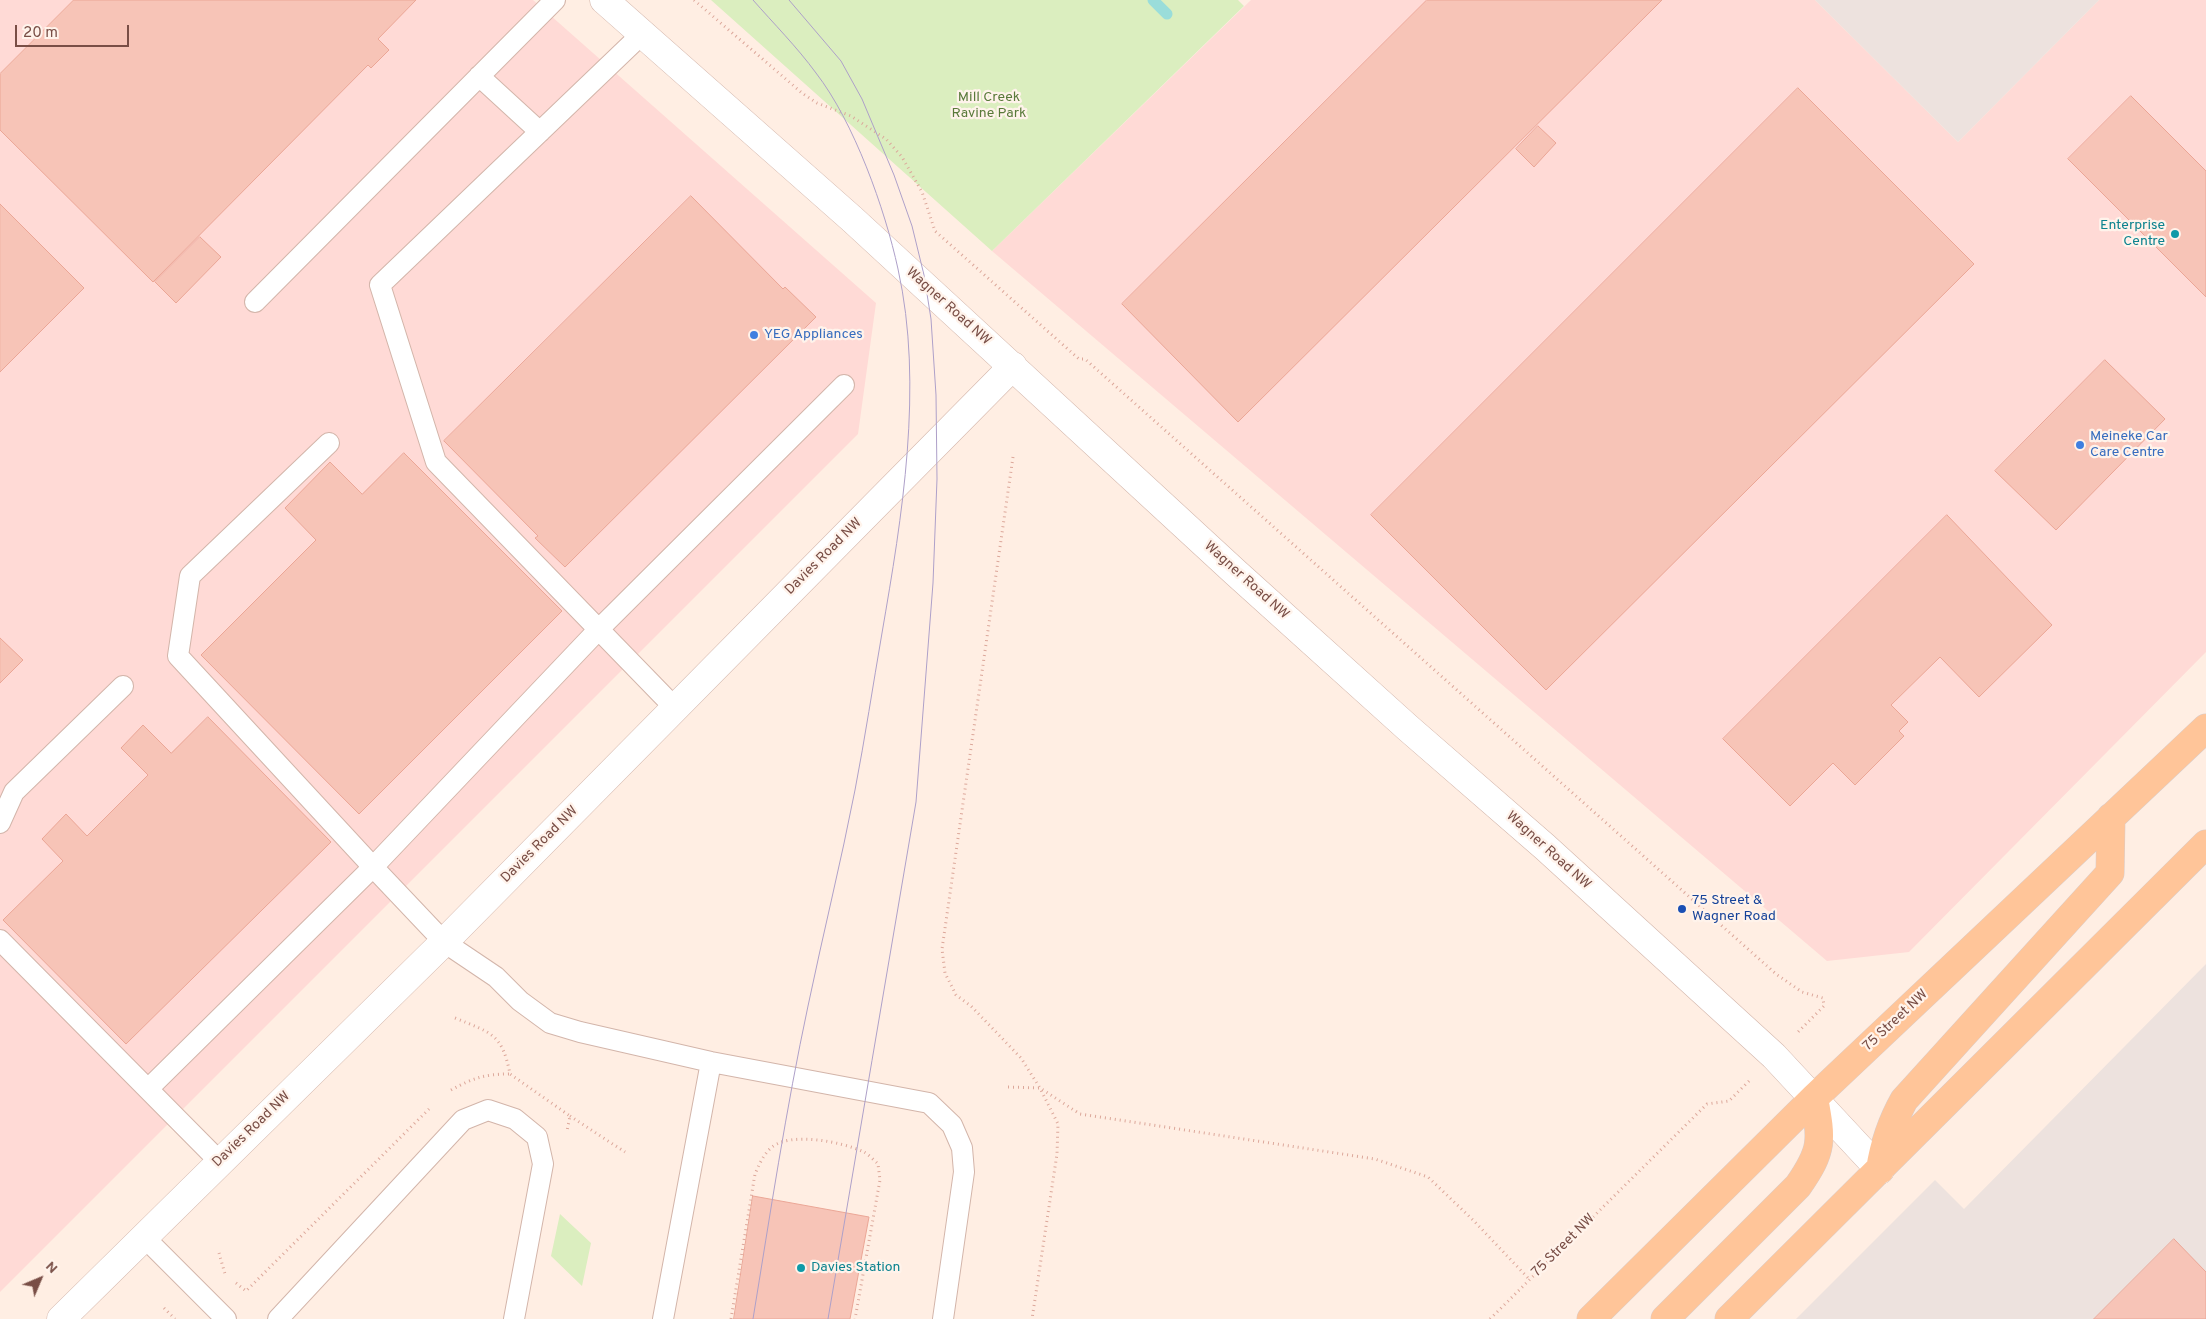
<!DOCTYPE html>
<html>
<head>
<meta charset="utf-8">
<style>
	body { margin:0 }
	#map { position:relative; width:2206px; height:1319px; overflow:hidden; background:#ffeee3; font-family:Overpass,sans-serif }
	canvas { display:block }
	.north { position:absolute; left:15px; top:1254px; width:50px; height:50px; -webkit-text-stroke:4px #fff3eb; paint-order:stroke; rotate:45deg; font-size:14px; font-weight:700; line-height:20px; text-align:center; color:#794e46 }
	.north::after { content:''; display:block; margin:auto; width:18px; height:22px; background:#794e46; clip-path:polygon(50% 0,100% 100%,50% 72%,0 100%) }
	.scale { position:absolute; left:15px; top:25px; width:114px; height:22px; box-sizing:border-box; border:2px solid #794e46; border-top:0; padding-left:6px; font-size:15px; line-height:18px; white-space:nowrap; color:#794e46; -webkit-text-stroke:4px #fff3eb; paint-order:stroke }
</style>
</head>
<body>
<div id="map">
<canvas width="2206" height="1319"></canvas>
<div class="north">N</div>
<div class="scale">20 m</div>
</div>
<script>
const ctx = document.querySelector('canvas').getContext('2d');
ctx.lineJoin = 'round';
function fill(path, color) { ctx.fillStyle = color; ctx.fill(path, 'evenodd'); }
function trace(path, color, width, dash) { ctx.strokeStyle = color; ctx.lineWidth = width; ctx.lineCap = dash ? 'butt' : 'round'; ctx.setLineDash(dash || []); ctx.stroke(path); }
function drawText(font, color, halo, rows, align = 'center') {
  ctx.font = font + ' Overpass,sans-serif'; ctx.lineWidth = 4.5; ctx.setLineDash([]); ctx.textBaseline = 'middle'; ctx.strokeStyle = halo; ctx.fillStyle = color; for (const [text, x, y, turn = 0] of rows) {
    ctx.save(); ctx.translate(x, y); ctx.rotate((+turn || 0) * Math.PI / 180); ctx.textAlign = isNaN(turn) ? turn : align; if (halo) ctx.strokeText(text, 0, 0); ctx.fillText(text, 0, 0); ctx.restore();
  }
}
fill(new Path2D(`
	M0,0H533L876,303L858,434L0,1292Z
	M1251,0H1815L1958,142L2099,0H2206V652L1909,952L1827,961L992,251Z`), '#ffdad6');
fill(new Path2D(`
	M1815,0H2099L1958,142Z
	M2206,964V1319H1796L1935,1180L1964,1209Z`), '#ede2de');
fill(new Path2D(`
	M711,0H1238L1244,6L992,251Z
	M560,1214L591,1243L582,1286L551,1256Z`), '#dbeebf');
trace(new Path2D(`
	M1153,0L1167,14`), '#9addda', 11);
const building = new Path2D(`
	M74,0H416L378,39L389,50L371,68L368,65L153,282L0,130V74Z
	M1427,0H1662L1238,422L1122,304Z
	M1798,88L1974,264L1546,690L1371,515Z
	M2131,96L2206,171V297L2068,159Z
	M1538,126L1556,143L1534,167L1516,149Z
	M691,196L783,289L785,287L816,317L565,567L535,538L538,536L444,441Z
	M0,204L84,288L0,372Z
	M200,237L221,257L176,303L155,282Z
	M2105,360L2165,419L2056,530L1995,471Z
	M404,453L562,611L359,814L201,655L316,540L285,508L330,462L362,494Z
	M1947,515L2052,625L1979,697L1940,657L1891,705L1908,722L1899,731L1904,736L1855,785L1833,763L1790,806L1723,739Z
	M0,638L23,660L0,683Z
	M208,717L331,842L126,1044L3,920L63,861L42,839L66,814L87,836L148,775L121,748L143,725L171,753Z
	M753,1196L869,1217L850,1319H734Z
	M2174,1239L2206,1272V1319H2094Z`);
fill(building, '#f7c4b7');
trace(building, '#eba696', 1);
const service = new Path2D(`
	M642,34L380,285L436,462L675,708
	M479,76L540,132
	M255,302L555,0
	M329,443L190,576L178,656L373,867L599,629L844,385
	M0,823L14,792L123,686
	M0,940L220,1162
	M148,1089L373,867L444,942L496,977L520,1001L550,1023L580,1032L711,1062L929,1103L952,1125L962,1148L964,1172L943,1319
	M144,1237L226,1319
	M278,1319L463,1120L488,1110L515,1119L537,1137L543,1164L514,1319
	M663,1319L711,1062`);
const tertiary = new Path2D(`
	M604,0L852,219L1235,572L1408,728L1545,847L1774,1056L1880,1170
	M61,1319L444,942L1013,366`);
const primary = new Path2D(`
	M1880,1170C1884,1144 1891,1123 1904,1100L2110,873L2111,817
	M1591,1319L1814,1098L2206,728
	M1665,1319L1798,1186C1823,1150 1822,1141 1814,1098
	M1729,1319L2206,844`);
trace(service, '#d3b5aa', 22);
trace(tertiary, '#d3b5aa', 29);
trace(primary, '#d9cdcb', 29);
trace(new Path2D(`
	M694,0L802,93L817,103L851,116L886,139L902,157L922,192L935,231L1079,359H1085L1776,974L1802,992L1823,998L1824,1006L1798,1032
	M1013,457L942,949L945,973L956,995L971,1006L1021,1058L1040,1088L1080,1114L1375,1159L1428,1177L1474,1221L1530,1280
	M455,1018C491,1033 502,1033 510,1074L570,1116L567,1131
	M1008,1087L1040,1088L1058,1124L1057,1154L1032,1319
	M451,1090C473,1078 485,1074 510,1074
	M570,1116L625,1152
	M219,1253L225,1274
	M236,1283L246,1291L429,1109
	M164,1308L175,1319
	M731,1319L755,1174C759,1165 763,1155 771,1148C789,1131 843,1142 864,1152C869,1155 874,1160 878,1164L880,1180L855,1319
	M1490,1319L1707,1104L1729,1101L1751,1079`), '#dca79a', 3, [1, 4]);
trace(service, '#fff', 20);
trace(tertiary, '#fff', 28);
trace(primary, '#ffc599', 28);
trace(new Path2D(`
	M753,0C774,24 797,47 816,73C854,122 885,209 898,269C924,386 902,517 882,633C873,685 865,738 855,790C841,862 823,934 808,1006C786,1109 770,1215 753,1319
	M789,0L841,61L862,99L894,175L912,226L924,275L931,319L936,395L937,479L933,583L916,802L828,1319`), '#aea0c9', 1);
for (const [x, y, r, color] of [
	[2175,234,5,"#0f9aa8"],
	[754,335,5,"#3f7fe0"],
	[2080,445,5,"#3f7fe0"],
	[1682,909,5,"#1a4fb4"],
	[801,1268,5,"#0f9aa8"]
]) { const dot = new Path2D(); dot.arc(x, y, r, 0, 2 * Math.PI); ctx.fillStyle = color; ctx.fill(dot); trace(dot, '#fff3eb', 2); }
drawText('14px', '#597a3a', '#fff3eb', [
	["Mill Creek",989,98],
	["Ravine Park",989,114]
]);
drawText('14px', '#0d838f', '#fff3eb', [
	["Enterprise",2165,226],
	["Centre",2165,242],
	["Davies Station",811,1268,"left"]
], 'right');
drawText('14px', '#794e46', '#fff3eb', [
	["Wagner Road NW",948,307,42],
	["Davies Road NW",824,557,-45],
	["Wagner Road NW",1246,581,42],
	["Davies Road NW",540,845,-45],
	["Wagner Road NW",1548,851,42],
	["75 Street NW",1896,1021,-43],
	["Davies Road NW",252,1130,-44],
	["75 Street NW",1564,1246,-45]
]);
drawText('14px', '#366cbe', '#fff3eb', [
	["YEG Appliances",764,335],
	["Meineke Car",2090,437],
	["Care Centre",2090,453]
], 'left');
drawText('14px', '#164399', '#fff3eb', [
	["75 Street &",1692,901],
	["Wagner Road",1692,917]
], 'left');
</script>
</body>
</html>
